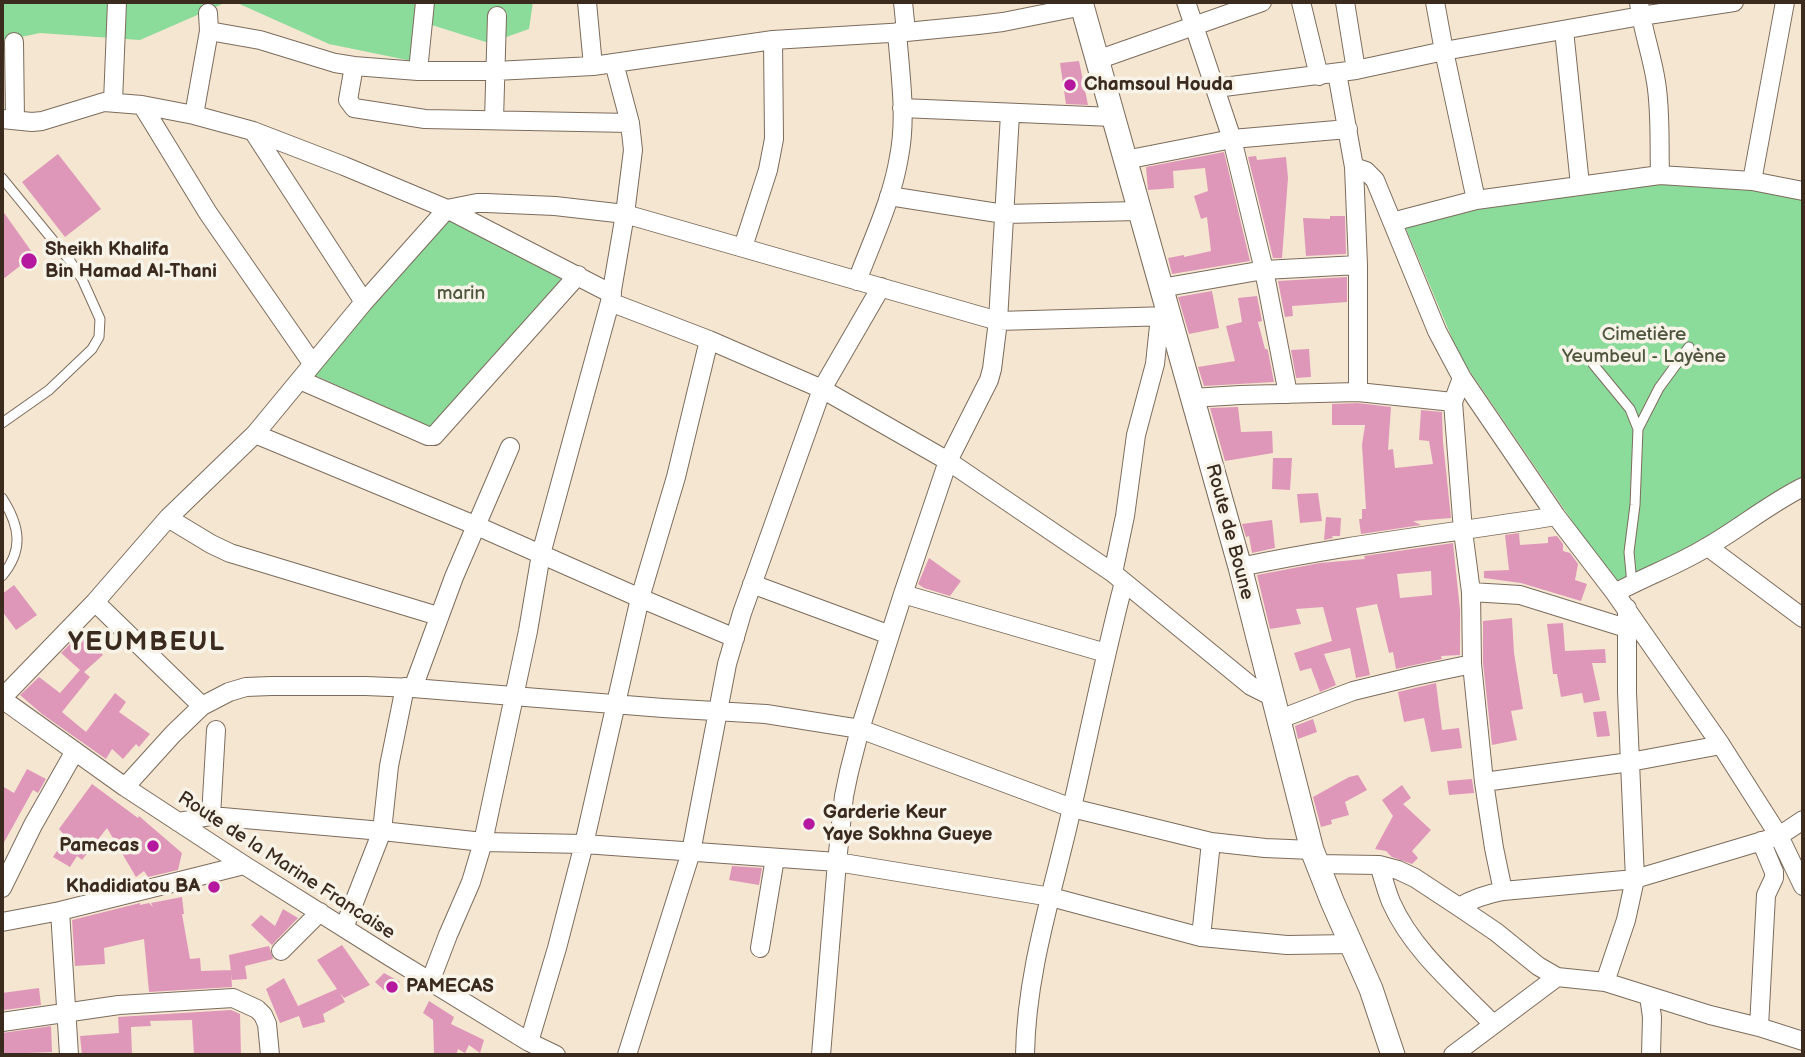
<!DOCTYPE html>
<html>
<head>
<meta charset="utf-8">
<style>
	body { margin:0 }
	#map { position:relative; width:1805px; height:1057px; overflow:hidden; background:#f5e6d1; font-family:"Balsamiq Sans",sans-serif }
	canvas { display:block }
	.frame { position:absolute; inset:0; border:4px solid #3b2a1e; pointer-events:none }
</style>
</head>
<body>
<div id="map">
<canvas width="1805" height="1057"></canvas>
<div class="frame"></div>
</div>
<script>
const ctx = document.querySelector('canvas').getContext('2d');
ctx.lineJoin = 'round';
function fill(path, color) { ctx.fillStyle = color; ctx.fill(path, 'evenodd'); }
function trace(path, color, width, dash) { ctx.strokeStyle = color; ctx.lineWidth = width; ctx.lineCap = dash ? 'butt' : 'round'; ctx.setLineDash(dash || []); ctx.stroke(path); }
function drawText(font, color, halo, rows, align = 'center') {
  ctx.font = font + ' "Balsamiq Sans",sans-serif'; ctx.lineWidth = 7; ctx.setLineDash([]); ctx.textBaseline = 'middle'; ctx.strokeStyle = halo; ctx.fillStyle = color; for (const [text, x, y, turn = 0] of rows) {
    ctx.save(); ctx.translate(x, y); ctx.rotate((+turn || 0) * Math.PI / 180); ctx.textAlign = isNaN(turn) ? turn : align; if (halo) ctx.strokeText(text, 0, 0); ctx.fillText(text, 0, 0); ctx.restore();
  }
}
fill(new Path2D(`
	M2,2H227L140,40L40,33L2,41Z
	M235,2H533L529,29L489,43L419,21L412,61L329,44Z
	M1697,179L1803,197V488L1708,546L1614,582L1460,357L1404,224L1479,207Z
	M444,215L571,271L431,427L307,372Z`), '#8bdb9b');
fill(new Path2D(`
	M1079,61L1088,105L1066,104L1060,63Z
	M1224,152L1250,261L1172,274L1168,258L1184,255V257L1211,251L1207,217L1201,219L1194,196L1208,191L1205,168L1173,171L1174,188L1148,190L1146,167Z
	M58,154L101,209L65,237L22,182Z
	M1256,156L1257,160L1286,157L1288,178L1282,258H1273L1248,157Z
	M2,210L34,255L2,280Z
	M1330,216H1345L1346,254L1306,256L1303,218L1330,219Z
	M1347,277V302L1292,306L1293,316L1285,317L1278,281Z
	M1212,291L1219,328L1189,334L1178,297Z
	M1257,296L1262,321L1258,322L1265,349H1267L1268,351L1274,382L1204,386L1198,367L1235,361L1226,326L1242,322L1238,298Z
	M1309,349L1311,377L1296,378L1291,350Z
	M1358,403L1391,407L1388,450L1393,449L1395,468L1433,464L1429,441L1419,440L1421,410L1442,412L1443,442L1451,518L1413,521L1421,525L1361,534L1359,519H1362V509H1366L1362,445L1365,425H1332V404Z
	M1238,407L1241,432L1272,431L1273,453L1225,461L1210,408Z
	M1273,458H1292L1290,490L1272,489Z
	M1318,493L1322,521L1300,523L1297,494Z
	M1326,517L1341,518L1340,536H1332L1333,538L1324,540Z
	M1272,520L1275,548L1252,553L1249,536L1246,537L1242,524Z
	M1519,533L1520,545L1548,543V537L1557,536L1563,544V551L1570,553L1578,564L1575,580L1587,584L1581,601L1521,583L1484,578V571L1509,570L1505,535Z
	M1453,543L1460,610V655L1441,656L1442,659L1396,669L1393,652L1389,653L1377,604L1356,608L1370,675L1356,678L1350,648L1324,654L1336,685L1320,692L1311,668L1300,671L1294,653L1332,641L1323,607L1296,609L1301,624L1270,629L1257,575L1320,563L1365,559L1364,556ZM1431,571L1432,595L1400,598L1397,574Z
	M929,558L961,581L950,596L924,588L918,584Z
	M14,585L37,615L16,630L2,611V594Z
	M1512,618L1514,653L1523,709L1511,711L1517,740L1492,745L1483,663V621Z
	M1563,623L1565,651L1605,649L1606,663H1592L1600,700L1584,703L1582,693L1561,697L1557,674H1553L1547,624Z
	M81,633L103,655L84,672L90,677L62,712L86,732L115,693L126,702L119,712L150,734L139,747L136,744L123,759L112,749L106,759L42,714L20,695L39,677L60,693L80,670L61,653Z
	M1436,683L1442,730L1459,728L1462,748L1431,752L1424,718L1404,722L1398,692Z
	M1606,711L1610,736L1597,737L1593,712Z
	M1313,719L1317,732L1298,739L1295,726Z
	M27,769L46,779L38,793L33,790L2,846V786L14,793Z
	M1358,775L1367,790L1345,802L1349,815L1331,820L1332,824L1321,827L1313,797L1349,777Z
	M1472,779L1474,793L1449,795L1447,781Z
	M92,784L138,818L139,816L182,853L178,870L148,877L144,871L136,877L107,828L82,860L77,856L70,867L53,857L66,837L59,829Z
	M1402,785L1411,798L1403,804L1431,830L1412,851L1418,858L1412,864L1392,857L1386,851L1375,849L1393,816L1382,800Z
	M732,866L762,868L759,885L729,880Z
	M182,897L184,914H182L190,959L200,958L201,971L231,970L232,987L149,992L144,939L104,948L105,964L75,966L72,920L140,903V905L149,903L153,907L151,903Z
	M283,909L298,918L272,945L251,925L261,915L275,926Z
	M342,945L370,985L344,998L340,993L345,1002L323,1014L325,1022L303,1028L299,1016L280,1023L266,989L284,978L298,1006L337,989L317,960Z
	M269,946L273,959L245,966L247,979L232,980L229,955Z
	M384,973L400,982L387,993L375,982Z
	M39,988L41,1005L4,1010L2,993Z
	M429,1001L454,1017L451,1024L484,1040L480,1053L469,1045L465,1053L458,1049L456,1055H434L433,1020L423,1013Z
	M231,1010L240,1014L241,1055H194L192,1020L150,1021L151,1026L131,1027L132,1055H82L80,1036L119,1033L118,1017Z
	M51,1026L52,1052L2,1054V1033Z`), '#df97b9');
const service = new Path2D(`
	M2,178L70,261L82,279L100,319L99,337L92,349L49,390L2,423
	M1593,364L1630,409L1638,429L1635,505L1629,552L1632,584
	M1638,429L1659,388L1689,347
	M2,498C20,526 24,550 2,576`);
const minor = new Path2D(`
	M587,2L593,66
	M903,2L906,32
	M1186,2L1232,139L1264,270L1288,394
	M1301,2L1319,76
	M1345,2L1356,70
	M1435,2L1444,51L1476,200
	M1639,2C1642,29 1652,55 1656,82C1661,112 1659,144 1660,175
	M1564,30L1580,185
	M209,31L260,40L335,63L354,66L418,71H495L593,66L773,40L906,32L978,25L1003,22L1083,6
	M14,42L15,120
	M1097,60L1262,2
	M354,66L348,100L354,108L425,119L630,123
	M418,71L425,2
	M1337,73L1354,167L1358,265V392
	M1216,88L1356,70L1444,51L1641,16L1734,2
	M113,102L117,2
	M142,105L208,213L312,363
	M902,108L1113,117
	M194,115L209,31L208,13
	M2,119L32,122L42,121L104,102L142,105L194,115L253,131L344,166L447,209L612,294
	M494,120L497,16
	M253,131L364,302
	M1125,160L1232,139L1348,129
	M1354,167L1366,171L1375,180L1437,331L1462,378L1556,516L1615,593L1721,745L1779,836L1803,886
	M1752,181L1785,2
	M889,196L1004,214L1139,211
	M1392,222L1476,200L1660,175L1752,181L1803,191
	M743,247L768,170L774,139L773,40
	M857,281C872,241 892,200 899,157C907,117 900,73 897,32
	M1161,288L1264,270L1358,265
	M610,302L709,340L822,389L948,461L1113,573L1251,686L1273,697
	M1462,378L1453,402L1463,531L1471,592L1472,664L1484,782L1494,848L1503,891
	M300,380L428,436H434L578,275
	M1192,398L1240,395L1358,392L1453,402
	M255,434L477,526L640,598L735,638
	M168,518L211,544L230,553L438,616
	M1708,547L1803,618
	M1240,567C1344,545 1451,533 1556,516
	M1113,573L1125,516L1136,435L1155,364L1160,316
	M752,584L890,635
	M1471,592L1520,595L1626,628
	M1615,593C1646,576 1678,565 1707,547C1740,528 1769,504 1803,487
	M903,594L1106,653
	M95,602L202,706
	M413,688L454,577L510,447
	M2,698L95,602L168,518L255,434L364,302L447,209L477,203H486L555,206L625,214L998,321L1169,316
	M2,699L125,787L244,865L387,955L529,1042L556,1055
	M1280,719L1353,691L1415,676L1472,664
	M1484,782L1630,762L1721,745
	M125,787L173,734L202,706L229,692L246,687L271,686H366L413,688L663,708L766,714L860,729L1072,808L1211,842L1265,848L1312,850
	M211,816L216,730
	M178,822L211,816L382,831L483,842L584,844L837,862L1051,897L1201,937L1287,945L1352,944
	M1317,864L1379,865L1398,870L1415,878L1459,907L1496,932L1538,966L1557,977L1605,982L1710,1015L1759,1027L1803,1041
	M1379,865C1383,877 1386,890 1391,902C1412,950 1457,987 1493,1024
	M2,888L33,825L75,751
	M1459,907C1474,898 1487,894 1503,891L1635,879L1779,836L1803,820
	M60,911L69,1055
	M2,922L60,911L244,865
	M344,928L382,831L389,766L405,687
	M1201,937L1211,842
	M760,948L775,858
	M281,951L320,912
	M430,982L448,935L471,882L483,842L528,631L541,554L610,302L625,214L633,150L630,123L614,63
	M1605,982L1626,920L1635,879L1627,692V608
	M1649,996L1652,1017L1651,1055
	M2,1022L119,1005L233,998L257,1009L263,1015L267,1024L270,1055
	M1759,1027L1766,895L1774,878V872L1761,841
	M529,1042L557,948L584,844L640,598L676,477L709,340
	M627,1055L691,852L727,664L742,613L822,389L881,287
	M821,1055L837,862L844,796L849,772L860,729L903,594L948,461L989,380L992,369L998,321L1010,114
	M1025,1055C1026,977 1050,901 1068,825C1087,744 1103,662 1124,582
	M1453,1055L1557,977`);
const tertiary = new Path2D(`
	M1081,2L1240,567L1312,850L1332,901L1371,989L1393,1055`);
trace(service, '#7c6c5d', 11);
trace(minor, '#7c6c5d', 20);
trace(tertiary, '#7c6c5d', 25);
trace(service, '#fff', 9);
trace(minor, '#fff', 18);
trace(tertiary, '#fff', 23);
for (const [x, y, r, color] of [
	[1070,85,7,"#b5179e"],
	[29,261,9,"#b5179e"],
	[809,824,7,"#b5179e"],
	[153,846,7,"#b5179e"],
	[214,887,7,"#b5179e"],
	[392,987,7,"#b5179e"]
]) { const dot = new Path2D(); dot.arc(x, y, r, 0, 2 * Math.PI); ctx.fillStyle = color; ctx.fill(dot); trace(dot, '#f7f3e8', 2.5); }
drawText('bold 19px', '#3b2a1e', '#f7f3e8', [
	["Chamsoul Houda",1084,85],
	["Sheikh Khalifa",45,250],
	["Bin Hamad Al-Thani",45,272],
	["Garderie Keur",823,813],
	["Yaye Sokhna Gueye",823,835],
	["Pamecas",139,846,"right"],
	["Khadidiatou BA",200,887,"right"],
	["PAMECAS",406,987]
], 'left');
drawText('19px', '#4f563d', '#f7f3e8', [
	["marin",461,294],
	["Cimetière",1644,335],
	["Yeumbeul - Layène",1644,357]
]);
drawText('19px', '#3b2a1e', '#f7f3e8', [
	["Route de Boune",1229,532,75],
	["Route de la Marine Francaise",286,866,33]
]);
ctx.letterSpacing = '2px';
drawText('bold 26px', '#3b2a1e', '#f7f3e8', [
	["YEUMBEUL",147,643]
]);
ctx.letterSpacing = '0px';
</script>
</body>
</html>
